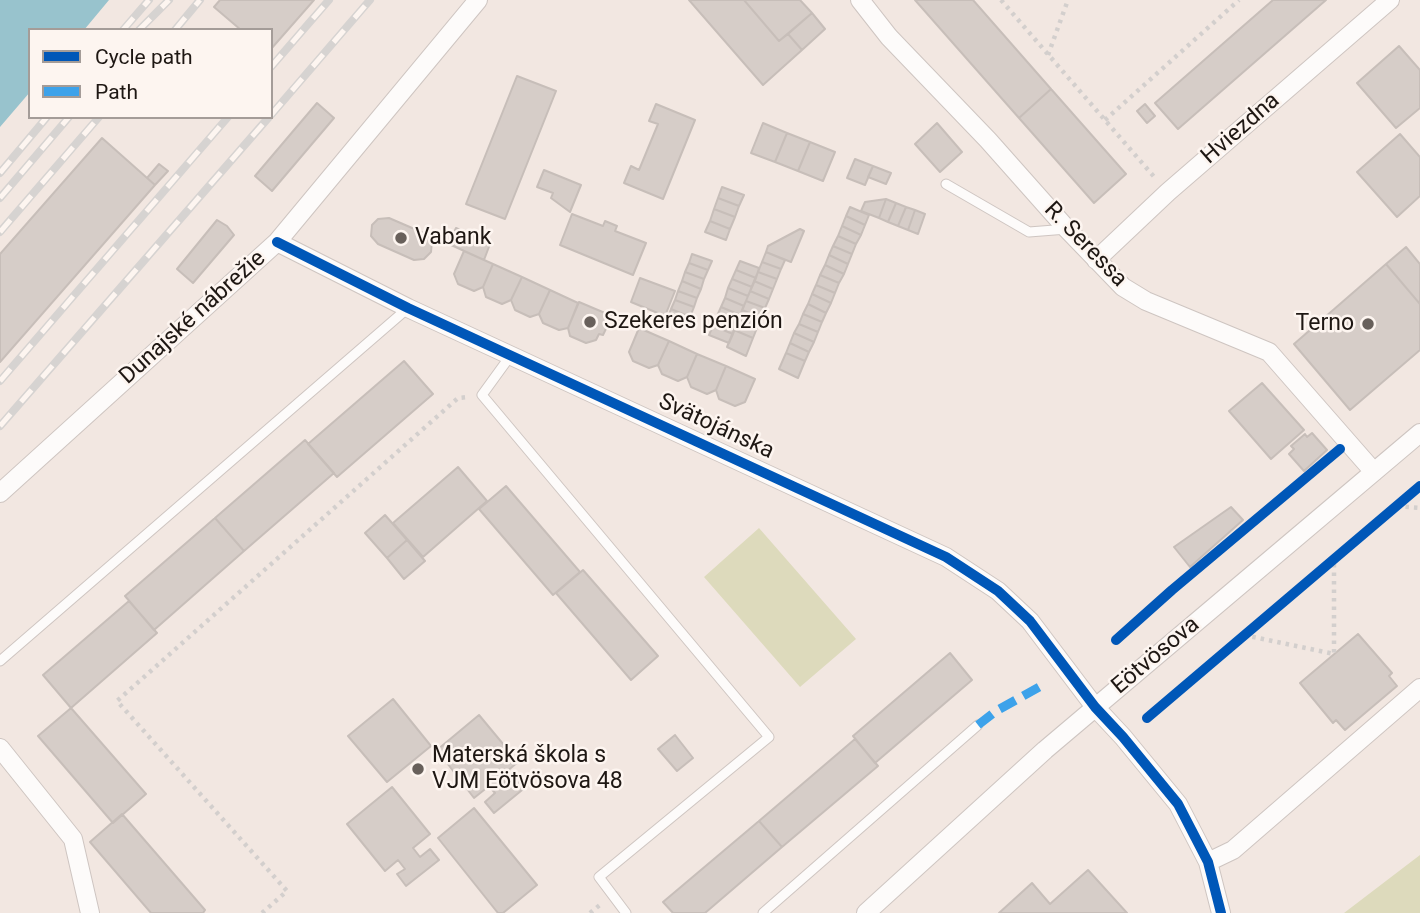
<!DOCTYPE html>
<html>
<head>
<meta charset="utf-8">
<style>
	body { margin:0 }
	#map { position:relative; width:1420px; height:913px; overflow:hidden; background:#f2e7e1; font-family:Roboto,sans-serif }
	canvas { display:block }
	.legend { position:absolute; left:28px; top:28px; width:245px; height:91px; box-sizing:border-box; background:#fdf5f0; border:2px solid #a49c98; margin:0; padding:9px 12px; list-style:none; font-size:21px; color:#1e1713 }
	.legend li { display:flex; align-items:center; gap:14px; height:35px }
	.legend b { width:35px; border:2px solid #a49c98 }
</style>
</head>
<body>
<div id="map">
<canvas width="1420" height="913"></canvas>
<ul class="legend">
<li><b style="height:9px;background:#0057b8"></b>Cycle path</li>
<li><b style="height:9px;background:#3da2ea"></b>Path</li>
</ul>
</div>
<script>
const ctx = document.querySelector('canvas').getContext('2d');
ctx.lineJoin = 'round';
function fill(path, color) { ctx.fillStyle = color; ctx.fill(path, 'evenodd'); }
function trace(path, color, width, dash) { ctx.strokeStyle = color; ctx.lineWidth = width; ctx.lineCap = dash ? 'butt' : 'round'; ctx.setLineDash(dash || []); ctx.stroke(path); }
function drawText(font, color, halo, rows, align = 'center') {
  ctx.font = font + ' Roboto,sans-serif'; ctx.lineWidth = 5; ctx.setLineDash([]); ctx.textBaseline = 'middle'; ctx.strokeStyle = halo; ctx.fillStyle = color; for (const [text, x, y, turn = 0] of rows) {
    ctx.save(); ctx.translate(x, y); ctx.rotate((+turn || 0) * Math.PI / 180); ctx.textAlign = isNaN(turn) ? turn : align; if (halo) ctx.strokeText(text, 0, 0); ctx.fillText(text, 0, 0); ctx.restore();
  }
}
fill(new Path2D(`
	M759,528L856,639L800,687L704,577Z
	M1420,855V913H1344Z`), '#dddabc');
fill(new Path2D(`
	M0,0H109L84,30H30V92L0,127Z`), '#98c3cd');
const building = new Path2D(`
	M220,0H314L271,49V30H241L214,7Z
	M689,0H744L779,41L788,34L802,50L763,85Z
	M744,0H800L812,13L779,41Z
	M915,0H973L1051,89L1019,118Z
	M1273,0H1326L1178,129L1155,103Z
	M812,13L825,29L802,50L788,34Z
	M1399,46L1420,70V108L1396,128L1357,83Z
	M517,76L556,91L505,219L466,204Z
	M1051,89L1126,174L1094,203L1019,118Z
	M317,103L334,118L272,191L255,176Z
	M656,104L695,120L663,199L624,183L631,166L639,170L658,124L649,121Z
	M1145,104L1155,116L1147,123L1137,111Z
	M763,123L787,133L775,162L751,153Z
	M937,123L962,152L940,172L915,144Z
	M787,133L810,142L798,171L775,162Z
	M1400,134L1420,157V196L1397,217L1357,172Z
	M102,138L155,185L0,362V254Z
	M810,142L835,152L823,181L798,171Z
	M855,159L873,166L865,185L847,178Z
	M159,164L168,171L155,185L147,178Z
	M873,166L891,173L886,184L868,177Z
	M544,170L581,185L570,212L551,198L553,193L537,187Z
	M722,187L744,195L739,206L718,198Z
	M718,198L739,206L735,217L714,209Z
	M886,199L879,218L861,211L865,202Z
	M886,199L896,203L888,222L879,218Z
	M896,203L906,207L898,226L888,222Z
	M850,207L869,215L865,225L846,216Z
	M906,207L915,210L908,230L898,226Z
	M714,209L735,217L730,229L710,221Z
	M915,210L925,214L918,234L908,230Z
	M572,214L603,226L605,221L617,226L615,231L646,243L633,275L560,245Z
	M846,216L865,225L861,235L842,226Z
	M389,218L426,234L432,241L431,252L424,259L414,260L378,244L371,236L372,225L378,219Z
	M217,220L227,226L234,235L193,283L177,269Z
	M710,221L730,229L726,240L705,232Z
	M842,226L861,235L856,244L838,236Z
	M456,228L490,244L484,260L449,244Z
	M800,229L804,231L791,262L766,252L768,246Z
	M838,236L856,244L852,254L833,246Z
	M833,246L852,254L848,264L829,255Z
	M1406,247L1420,264V304L1386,264Z
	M464,251L493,264L483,287L474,291L458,284L454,274Z
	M766,252L785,260L781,269L762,262Z
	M692,254L712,261L708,270L689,263Z
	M829,255L848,264L844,274L825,265Z
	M740,261L759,268L756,278L736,270Z
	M762,262L781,269L777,279L758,272Z
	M689,263L708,270L704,279L685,272Z
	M493,264L522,277L511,300L502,304L486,297L483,287Z
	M1386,264L1420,304V350L1350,410L1294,344Z
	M825,265L844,274L839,283L820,275Z
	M736,270L756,278L752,287L732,279Z
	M685,272L704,279L701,289L682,281Z
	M758,272L777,279L773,289L754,281Z
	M820,275L839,283L835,293L816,285Z
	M522,277L550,290L539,314L530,317L515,310L511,300Z
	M640,278L675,291L665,316L631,302Z
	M732,279L752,287L748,296L728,288Z
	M682,281L701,289L697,298L678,291Z
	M754,281L773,289L769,299L750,291Z
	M816,285L835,293L831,303L812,294Z
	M728,288L748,296L744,306L725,298Z
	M550,290L578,303L568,328L559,330L543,323L539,314Z
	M678,291L697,298L694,307L675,300Z
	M750,291L769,299L765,308L746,301Z
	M812,294L831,303L826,313L808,304Z
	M725,298L744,306L740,315L721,307Z
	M675,300L694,307L690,317L671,309Z
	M746,301L765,308L761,318L742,310Z
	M579,302L612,316L603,335L599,334L596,340L586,343L570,336L568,328Z
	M808,304L826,313L822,322L803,314Z
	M721,307L740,315L737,324L717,316Z
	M671,309L690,317L687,326L667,319Z
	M742,310L761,318L757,328L738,320Z
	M803,314L822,322L818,332L799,324Z
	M717,316L737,324L733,334L713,326Z
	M738,320L757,328L753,338L734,330Z
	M799,324L818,332L814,342L794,333Z
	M713,326L733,334L729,343L709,335Z
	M639,328L669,341L658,365L649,368L633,361L629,352Z
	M734,330L753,338L746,356L727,347Z
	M794,333L814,342L809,352L790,343Z
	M669,341L697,354L687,377L678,381L662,374L658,365Z
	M790,343L809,352L805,361L786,353Z
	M786,353L805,361L798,378L779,369Z
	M697,354L726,366L716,390L707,394L691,387L687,377Z
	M404,361L433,394L337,477L308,444Z
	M726,366L755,379L745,402L735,406L719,399L716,390Z
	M1262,383L1304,430L1271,459L1229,411Z
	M1312,433L1327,450L1304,471L1289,454L1294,449L1291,446L1305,434L1307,437Z
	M305,440L334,473L244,551L215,518Z
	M458,467L487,501L423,557L393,523Z
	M506,486L580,572L553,595L479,509Z
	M1231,507L1243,520L1190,567L1174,547Z
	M385,515L407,540L387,558L365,533Z
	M215,518L244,551L154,630L125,596Z
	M407,540L425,561L404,579L387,558Z
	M583,570L658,656L631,680L556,593Z
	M129,601L157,633L71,708L43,675Z
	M1358,634L1392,673L1389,676L1397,686L1345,730L1336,720L1333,723L1300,683Z
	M950,653L972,680L875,763L853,736Z
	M393,699L431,746L387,782L348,736Z
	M71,708L146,794L113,823L38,736Z
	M479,715L518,762L500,777L507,784L518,775L527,786L494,813L485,802L495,793L489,786L474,798L437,750Z
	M675,735L693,758L677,771L658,749Z
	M855,739L878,766L782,847L759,821Z
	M392,787L430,834L413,848L420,857L430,849L439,860L406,886L397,874L405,869L398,860L385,871L347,824Z
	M474,808L537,885L503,913H498L438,838Z
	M122,814L205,910L203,913H151L90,842Z
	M759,821L782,847L705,913H673L663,902Z
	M1088,870L1127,913H999L1032,883L1050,904Z`);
fill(building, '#d6cdc8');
trace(building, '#c7beb9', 2);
const lane = new Path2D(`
	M946,184L1029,232L1067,229
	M511,355L482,395L769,737L599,877L626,913
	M0,661L408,308
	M763,913L978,725`);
const street = new Path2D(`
	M860,0L889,37L988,140L1067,229L1123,287L1146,301L1269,352L1374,472
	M277,242L408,308L946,557L998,591L1030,621L1095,707L1123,737L1178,804L1208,862L1221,913
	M1096,260L1168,192L1390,0
	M0,493L277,242L478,0
	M0,748L73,839L90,913
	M1208,862L1233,850L1420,688
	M866,913L1045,750L1420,433`);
trace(lane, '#cec5c1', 11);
trace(street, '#cec5c1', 20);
trace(new Path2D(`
	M1001,0L1156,179
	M1048,55L1068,0
	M1105,120L1239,0
	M1397,506L1420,508
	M1244,635L1334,654V560
	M262,913L287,891L117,701L458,398L468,397
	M590,913L601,904`), '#d3cfcd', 4.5, [3.5, 5]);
trace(lane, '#fdfbfa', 9);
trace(street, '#fdfbfa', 18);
const rail = new Path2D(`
	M123,30L149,0
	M139,30L169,0
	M175,30L200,0
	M271,67L329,0
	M271,115L370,0
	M0,173L47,117
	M0,198L69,117
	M0,232L99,117
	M0,381L228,117
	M0,426L269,117`);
trace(rail, '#d6d3d1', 8);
trace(rail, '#fdf5f0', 5, [16]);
trace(new Path2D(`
	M978,725L996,711L1041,686`), '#3da2ea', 9, [18, 9]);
trace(new Path2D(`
	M277,242L408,308L946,557L998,591L1030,621L1095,707L1123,737L1178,804L1208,862L1221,913
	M1116,640L1172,590L1340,449
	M1147,718L1420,486`), '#0057b8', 10);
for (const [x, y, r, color] of [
	[401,238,7,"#68605b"],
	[590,322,7,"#68605b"],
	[1368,324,7,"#68605b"],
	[418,769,7,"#68605b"]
]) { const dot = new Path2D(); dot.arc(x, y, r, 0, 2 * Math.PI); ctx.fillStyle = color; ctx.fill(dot); trace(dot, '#fdf5f0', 2.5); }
drawText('23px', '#1e1713', '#fdf5f0', [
	["Hviezdna",1241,129,-41],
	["R. Seressa",1085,245,46],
	["Dunajské nábrežie",193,318,-42],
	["Svätojánska",716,427,25],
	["Eötvösova",1156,656,-40]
]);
drawText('23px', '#1e1713', '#fdf5f0', [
	["Vabank",415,238],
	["Szekeres penzión",604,322],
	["Terno",1354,324,"right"],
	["Materská škola s",432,756],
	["VJM Eötvösova 48",432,782]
], 'left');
</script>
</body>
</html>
